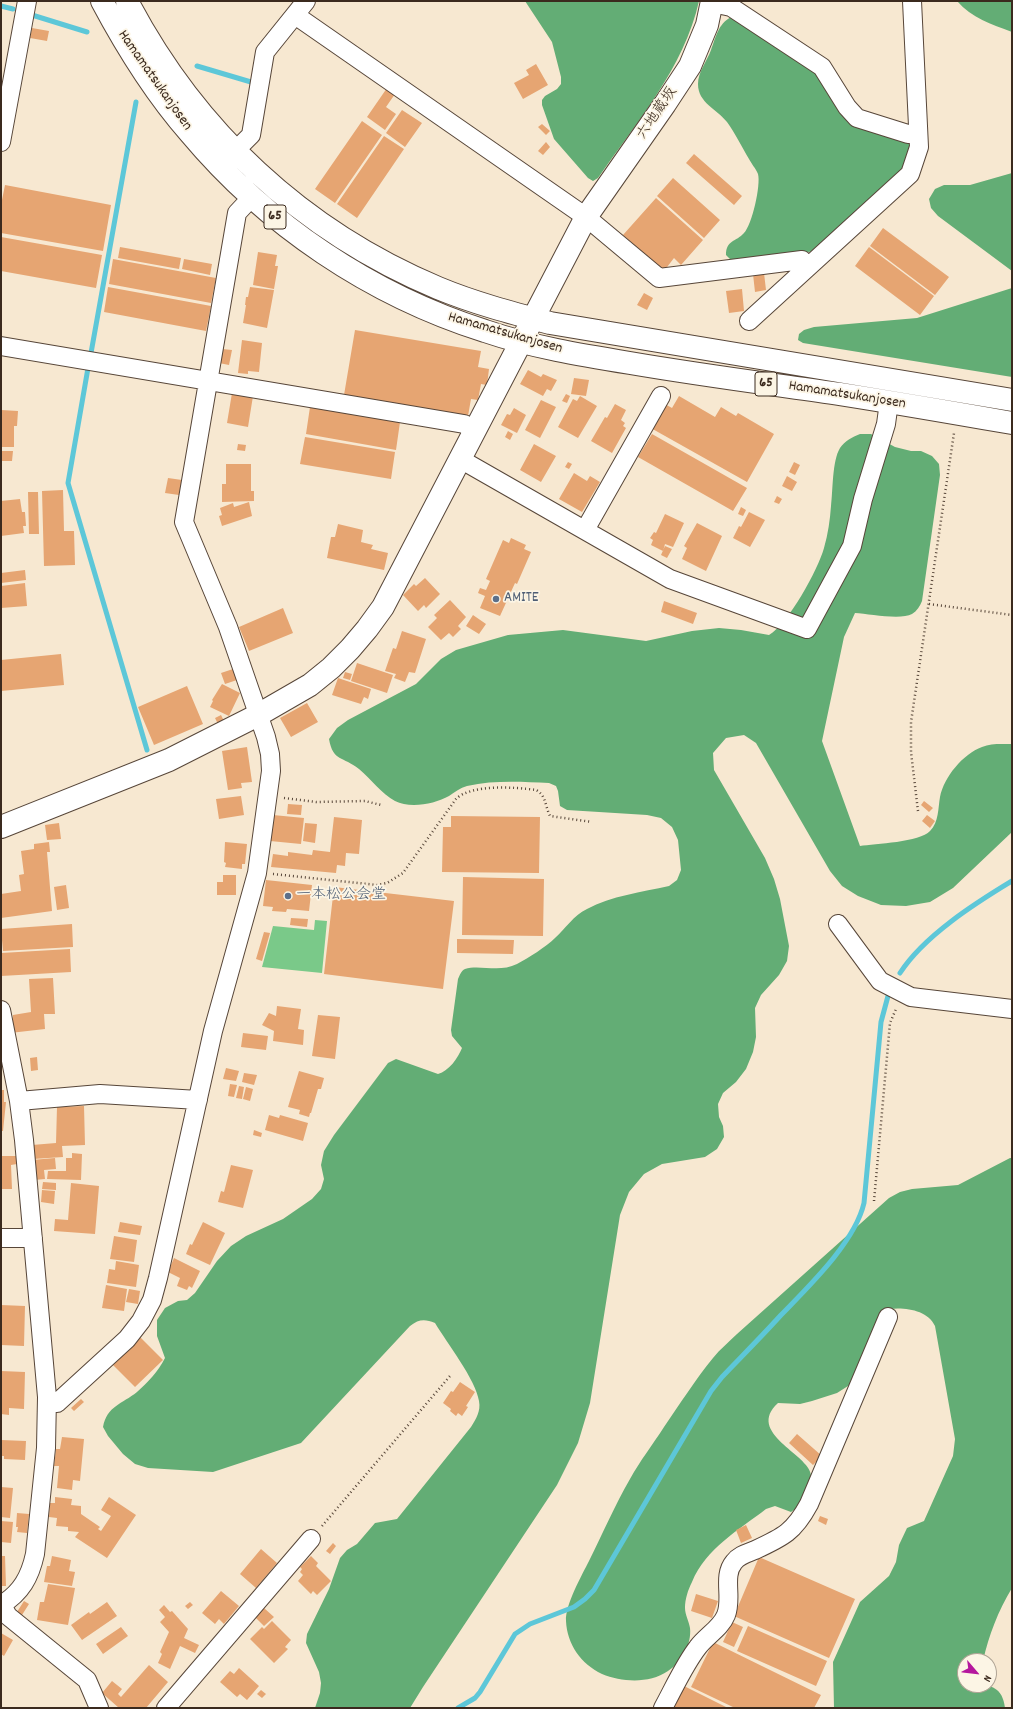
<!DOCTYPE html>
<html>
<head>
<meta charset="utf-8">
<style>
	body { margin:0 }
	#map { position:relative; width:1013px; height:1709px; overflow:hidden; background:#f7e8d1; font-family:Dekko,sans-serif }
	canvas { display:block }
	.frame { position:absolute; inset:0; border:2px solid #3b2a1e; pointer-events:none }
	.north { position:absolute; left:957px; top:1653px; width:40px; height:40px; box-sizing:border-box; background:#fcf5e5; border:1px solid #afa495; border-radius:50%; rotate:118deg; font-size:11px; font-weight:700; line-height:16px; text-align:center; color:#3b2a1e }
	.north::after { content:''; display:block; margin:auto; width:14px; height:18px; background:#b5179e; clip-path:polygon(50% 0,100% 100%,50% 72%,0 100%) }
</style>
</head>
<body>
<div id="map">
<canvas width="1013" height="1709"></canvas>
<div class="frame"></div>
<div class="north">N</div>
</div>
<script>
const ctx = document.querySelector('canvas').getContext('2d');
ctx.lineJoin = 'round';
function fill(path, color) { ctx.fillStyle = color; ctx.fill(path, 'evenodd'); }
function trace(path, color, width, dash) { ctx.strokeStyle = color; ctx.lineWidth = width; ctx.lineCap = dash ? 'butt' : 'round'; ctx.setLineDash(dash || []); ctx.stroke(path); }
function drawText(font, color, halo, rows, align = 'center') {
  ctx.font = font + ' Dekko,"Klee One",sans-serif'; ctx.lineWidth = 3.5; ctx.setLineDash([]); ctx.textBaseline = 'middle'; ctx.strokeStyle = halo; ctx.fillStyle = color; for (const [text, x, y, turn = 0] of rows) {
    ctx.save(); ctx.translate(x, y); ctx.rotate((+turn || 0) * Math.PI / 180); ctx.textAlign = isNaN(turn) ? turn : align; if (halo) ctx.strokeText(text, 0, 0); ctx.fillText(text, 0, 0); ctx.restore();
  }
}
fill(new Path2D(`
	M315,920L327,921L322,973L262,967L273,926L314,930Z`), '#7ac989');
fill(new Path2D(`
	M525,1H699C684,68 636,123 598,178L593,181L588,178L554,139L542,105V100L545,96L557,89L561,84V77L552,42Z
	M957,1H1012V32C991,24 972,18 957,1Z
	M731,17L814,69L842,111L909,143L911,147L904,170L815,251L739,262L731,260L726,255C726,240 736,242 744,233C752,225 761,185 758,174C756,169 751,163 749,159C742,147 735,133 727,122C717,109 698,103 698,84C698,72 707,61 711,50C716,37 718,24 731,17Z
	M1012,173V271L938,216L931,208L929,199L935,189L944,185H970Z
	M1012,288V377L803,343L798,340L799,334L804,330L814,327L917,318Z
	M860,434H871L895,447L911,451H921L932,456L939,464L940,475L922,601C920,606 917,611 912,614C901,620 869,614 855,613L844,637L822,741L860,846C875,844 920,842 930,831C939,822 938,808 940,797C944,777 963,754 982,747C991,743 1002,744 1012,744V832L953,888L930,902L906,906L881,905L858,896L842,886L830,871L756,743L744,735L726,738L713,753L714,770L765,858L774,879L780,899L789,946L787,961L779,975L761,995L755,1008L756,1037L753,1052L746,1069L736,1082L723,1093L718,1104L719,1117L723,1126L724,1137L717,1149L705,1157L662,1164L644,1174L629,1192L620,1215L590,1403L578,1443L557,1485L423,1687L410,1708H315L320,1693L321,1683L319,1672L306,1643L307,1634L329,1589L340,1558L347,1550L357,1544L375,1523L397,1519L471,1427C476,1419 481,1411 479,1401C476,1380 447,1343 435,1323C425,1319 419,1319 410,1326L301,1443L213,1472L148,1468L135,1464L123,1454L108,1436L103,1427C107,1406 122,1404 137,1392C148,1382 158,1372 165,1358L157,1336V1320L165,1308L178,1301L187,1300L195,1293L217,1261L231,1246L246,1236L283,1219L312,1199L321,1189L324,1179L321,1165L324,1151L334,1135L388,1063L396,1059L438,1074C449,1071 458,1058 462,1048L452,1036L451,1030L458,979C460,975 461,971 465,969C479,964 499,973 517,964C528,958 546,947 555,938C566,928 573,916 587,909C611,896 642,892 669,886L677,880L681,870L678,840L672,827L661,818L647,815L567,810L560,806L558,791L556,786L549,783C522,782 494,780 467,786C460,788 455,792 449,796C435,804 410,809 395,801C382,794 371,779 359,769C343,756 333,762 329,739L337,728L348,720L416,684L441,659L456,650L508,635L563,630L646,641L692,631L719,628L741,630L769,635C788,624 818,570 824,548C828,534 830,520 831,506C833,491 832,461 840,448C845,441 852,437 860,434Z
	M1010,1158H1012V1588C998,1611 989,1635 983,1661H965V1685C985,1685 1002,1682 1005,1708H834L833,1662L860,1602L889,1576L896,1562L899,1545L907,1528L924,1521L953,1456L955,1439L935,1326C928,1310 905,1307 889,1309L857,1374L848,1386L837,1393L812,1401L800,1404L778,1403C745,1433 809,1454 811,1475C812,1482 808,1487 806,1493C801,1501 799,1507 791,1512L775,1506L766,1509C739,1530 706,1548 692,1582C688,1590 685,1599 685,1608C685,1615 689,1621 690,1628C692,1644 681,1663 668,1671C649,1684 622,1682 602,1674C581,1664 567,1644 566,1621C565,1605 582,1575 589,1561C603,1533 615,1505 630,1479C640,1461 653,1444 664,1427C680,1404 695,1380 713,1358C720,1349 729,1342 737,1334L889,1198L900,1192L912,1189L958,1185Z`), '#63ad75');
trace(new Path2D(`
	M1,6L13,9
	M32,15L87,32
	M197,66L251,82
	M91,353L136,102
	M88,368L68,483L147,750
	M900,973C924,936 974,904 1012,881
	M458,1708L475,1698L480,1692L515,1634L530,1624L574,1607L585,1599L594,1590L711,1391L722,1377C742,1356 762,1336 781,1315C809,1286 855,1242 864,1203L881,1022L888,996`), '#5dc7d8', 5);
fill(new Path2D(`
	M32,28L49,31L47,41L30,38Z
	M536,64L548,85L523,99L514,83L529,75L526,70Z
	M387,88L395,94L386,107L396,114L385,130L367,117Z
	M402,110L422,123L405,147L386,133Z
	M362,121L382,135L335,203L315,189Z
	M542,124L550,131L546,135L538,127Z
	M384,136L404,149L357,218L337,204Z
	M546,142L550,147L543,155L538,151Z
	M694,154L742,196L734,205L686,163Z
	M673,178L720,220L704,238L657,196Z
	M5,185L111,205L103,251L1,233V205Z
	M656,198L703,240L681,265L674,258L664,271L623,235Z
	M883,228L949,277L935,295L870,246Z
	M1,237L102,255L96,288L1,271Z
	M120,247L181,258L179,269L118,258Z
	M869,247L934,296L920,315L855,266Z
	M258,252L277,255L275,266H278L274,289L253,285Z
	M113,259L216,278L211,303L109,284Z
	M184,259L212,264L210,275L182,269Z
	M764,273L766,290L755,292L753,274Z
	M108,287L211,306L206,331L104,312Z
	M250,287L274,290L267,328L243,323L246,305H245L246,297H248Z
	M742,289L744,311L729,313L726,291Z
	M644,293L653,298L647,310L637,305Z
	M355,330L481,351L478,367L489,369L487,385L481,384L478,400L471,399L468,416L344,395Z
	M242,340L262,343L259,372L248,371V374L238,373Z
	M222,349L232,350L229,365L219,363Z
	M528,370L541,377L543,374L557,380L551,391L547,389L543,396L520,384Z
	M574,378L589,380L586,396L571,394Z
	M232,393L253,396L248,427L227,423Z
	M566,394L570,396L567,403L562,401Z
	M580,396L597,406L578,438L558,427L573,399L577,401Z
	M679,396L715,417L721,407L736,416L738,413L774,434L747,482L649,427L663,403L672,408Z
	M541,400L556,407L540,438L525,430Z
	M615,404L626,410L621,420L625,423L623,426L626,428L612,453L591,441L605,417L607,418Z
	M310,407L400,422L396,450L306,434Z
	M514,408L526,415L517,433L501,425L507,414L510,415Z
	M1,410L18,411L17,426H14V447H1Z
	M508,431L513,434L510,440L505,437Z
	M652,434L747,488L733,511L638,457Z
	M305,437L395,452L391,479L300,464Z
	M238,444L246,445L245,451L237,450Z
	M534,444L556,456L541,482L520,470Z
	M1,451H13L12,461H1Z
	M568,462L572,464L569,469L565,467Z
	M794,462L800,465L795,475L789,472Z
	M226,464H251V491H254V501L222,502V484H226Z
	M574,473L587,481L590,476L600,482L582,512L559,499Z
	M787,476L797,482L792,491L782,486Z
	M168,478L182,480L179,495L165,493Z
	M63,490L64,531H74L75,565L44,566L42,491Z
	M28,492H38L39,534H29Z
	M777,496L782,499L779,504L774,502Z
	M20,499L22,512H25L26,526H23L24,533L1,536V501Z
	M249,502L252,516L222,526L219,516L222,515L220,508L233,503L234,507Z
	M741,507L746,510L743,516L738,514Z
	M749,512L765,520L750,547L733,538L739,526L741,527Z
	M665,514L684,523L673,547L665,544L663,551L651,545L653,540L650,538L654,532L656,533Z
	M697,523L722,536L706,571L682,559L687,548L684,546Z
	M338,524L363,530L361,542L373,545L371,549L388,553L384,570L327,558L331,537H335Z
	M511,538L526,545L524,549L531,552L517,584L515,583L500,616L480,608L485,596L478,593L480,588L486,590L490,581L486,579L503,540L509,543Z
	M665,546L672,549L667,558L661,555Z
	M25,570L26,580L1,583V573Z
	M425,578L440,594L426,608L424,605L418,611L403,595L414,584L416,586Z
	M25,583L27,606L1,608V586Z
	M450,600L466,617L458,626L461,629L453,637L449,633L441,640L428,627L437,618L434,615Z
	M664,601L697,613L693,624L661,612Z
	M283,608L293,633L249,651L239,627Z
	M473,615L486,624L479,634L466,626Z
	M402,631L426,639L415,673L409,672L405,682L394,678L396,674L385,671L393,648L396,649Z
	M61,654L64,685L1,691V660Z
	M357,663L393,675L387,693L351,681Z
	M233,669L237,680L225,684L221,673Z
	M345,672L352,674L350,680L343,678Z
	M338,678L371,689L368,699L364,697L361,704L332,695Z
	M222,684L240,693L229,716L210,707L213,701L212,700Z
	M187,686L203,724L154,745L138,707Z
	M307,703L318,722L291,737L280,718Z
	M221,715L224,721L218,724L215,718Z
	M247,747L252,782L241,783L242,788L228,790L222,751Z
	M241,796L244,815L219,819L216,799Z
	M924,801L933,808L929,812L921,805Z
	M288,804L302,805L301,815L287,814Z
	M273,815L304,818L301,844L270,841Z
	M927,815L935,821L930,828L922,821Z
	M451,816L540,817L539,873L442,872L443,827H451Z
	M334,817L362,820L359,854L346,853L345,866L337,865L336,873L271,867L273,854L288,856V852L312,855L313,850L330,852Z
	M59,823L61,839L47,840L45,825Z
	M305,823L317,824L315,843L303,841Z
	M49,842L50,852H47L52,911L1,918V894L21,891L19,875L24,874L21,851L34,849V844Z
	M225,842L247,844L245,864H242V869L225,867L226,863L224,862Z
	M223,875H236V895H217V882H223Z
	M463,877L544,879L543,936L462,935Z
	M266,880L312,885L309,911L287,909L286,912L272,911L273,907L263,906Z
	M66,885L69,908L57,910L54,887Z
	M334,887L454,901L443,989L324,974Z
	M291,918L308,919L307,927L290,925Z
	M72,924L73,947L3,951L1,929Z
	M264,932L270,933L262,961L256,959Z
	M457,939L514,940L513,954L457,953Z
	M70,949L71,972L1,976V953Z
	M53,978L55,1014H44L45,1029L10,1033L9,1020H13V1015L31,1012L29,979Z
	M277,1006L301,1009L298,1029L304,1030L303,1045L273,1041L274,1031L262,1025L269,1013L276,1016Z
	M318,1015L340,1017L335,1059L312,1056Z
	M243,1033L268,1036L266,1050L241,1047Z
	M37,1057L38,1070L31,1071L30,1058Z
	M226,1068L239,1071L236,1081L223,1079Z
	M299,1071L324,1078L321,1089H318L311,1113H310L309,1117L299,1114L300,1110L288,1107Z
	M244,1073L257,1075L254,1085L242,1082Z
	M230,1084L237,1085L234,1097L228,1096Z
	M239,1086L244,1087L242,1099L236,1098Z
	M246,1087L253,1089L250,1101L243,1099Z
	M1,1090H4V1102H6L3,1131H1Z
	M84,1106L85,1145L62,1146L63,1157L33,1159L32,1145L56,1143L57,1107Z
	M269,1115L279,1118L280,1115L308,1123L303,1141L265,1130Z
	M254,1130L262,1133L261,1137L253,1135Z
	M72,1153L82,1154L81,1180L47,1179L48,1171H66V1158H72Z
	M1,1156H17V1164L11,1165L12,1189H1Z
	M55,1158L56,1169L44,1170L45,1179L34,1180L32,1160Z
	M231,1165L253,1170L243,1208L218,1202L221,1191L224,1192Z
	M43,1182L56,1183V1190L42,1189Z
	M71,1183L99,1186L95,1234L54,1231L55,1219L68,1220Z
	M42,1190L55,1191L54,1204L41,1202Z
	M120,1222L142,1226L140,1235L118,1232Z
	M203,1222L225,1233L210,1265L186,1254L190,1244L192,1245Z
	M114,1236L137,1240L134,1262L110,1259Z
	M174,1258L200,1271L192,1288L189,1286L187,1290L177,1286L180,1278L168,1272Z
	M116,1261L139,1265L136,1287L107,1283L109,1269L115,1270Z
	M106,1285L127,1289L124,1311L102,1308Z
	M129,1289L140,1291L138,1304L126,1302Z
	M1,1305L25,1306L24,1346L1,1345Z
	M140,1337L163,1360L135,1387L113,1365Z
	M1,1371L25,1372L24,1409L9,1408V1415L1,1414Z
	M460,1382L475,1392L466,1406L468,1407L462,1416L458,1413L456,1416L450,1411L451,1409L443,1403L451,1391L453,1392Z
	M81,1399L84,1402L74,1411L71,1408Z
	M797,1434L822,1456L813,1465L789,1443Z
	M62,1437L84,1439L80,1481L73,1480L72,1490L57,1488L59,1466H54L56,1449H60Z
	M1,1440L26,1441L25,1460L4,1459V1456H1Z
	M1,1487L13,1488L10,1518L1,1517Z
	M55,1497L72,1499L71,1505L81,1506V1514L100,1527L98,1529L101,1531L111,1516L101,1510L109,1497L136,1515L107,1558L75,1537L79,1532L68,1531V1527L56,1526L57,1518L49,1517L50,1503H55Z
	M17,1513L29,1514L27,1533L17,1532L18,1527H16Z
	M820,1516L828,1519L826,1525L818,1521Z
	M1,1521L13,1522L11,1543L1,1542Z
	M746,1525L752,1538L741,1543L736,1530Z
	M333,1543L336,1546L330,1554L326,1551Z
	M261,1549L277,1563L256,1588L240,1574Z
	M1,1556H5L6,1586H1Z
	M52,1556L71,1560L69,1571L75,1572L72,1586L44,1582L47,1566H50Z
	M311,1556L318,1563L316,1566L331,1581L317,1595L313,1591L311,1594L298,1581L303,1575L300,1572L302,1569L300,1567Z
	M759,1557L855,1599L829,1658L734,1616Z
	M48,1584L75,1588L68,1625L37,1620L40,1602H44Z
	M221,1591L239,1606L224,1624L219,1619L215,1624L202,1613Z
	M696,1594L718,1601L712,1618L691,1611Z
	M24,1601L29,1604L22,1615L17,1612Z
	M107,1602L117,1616L82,1640L71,1625L89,1612L90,1614Z
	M190,1602L193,1605L188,1609L185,1606Z
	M164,1605L170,1612L172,1611L188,1629L184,1638L199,1645L195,1653L180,1646L170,1669L158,1663L162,1654L160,1652L169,1632L160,1622L165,1617L159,1610Z
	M264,1608L274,1617L264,1626L255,1617Z
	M272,1621L291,1640L285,1647L288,1649L274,1663L250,1639L262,1627L264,1629Z
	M732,1622L743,1627L734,1647L723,1642Z
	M748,1626L827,1661L816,1686L737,1651Z
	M121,1627L128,1636L103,1654L96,1644Z
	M1,1633L13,1640L4,1656L1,1654Z
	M713,1642L821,1695L814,1708H735L691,1687Z
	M149,1665L168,1682L146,1708H119L102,1693L112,1681L122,1689L118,1694L121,1697Z
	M239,1668L259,1686L247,1700L240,1694L237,1697L220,1682L230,1671L234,1674Z
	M684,1686L728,1708H674Z
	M261,1690L266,1694L262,1698L257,1694Z`), '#e6a572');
const minor = new Path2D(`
	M712,3L731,7L822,67L847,107L857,118L908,134L918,133
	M295,15L586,217L659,278L802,260L808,267
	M1,142L27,1
	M235,151L251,135L265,52L306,1
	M749,321L910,174L919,147L912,1
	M1,346L464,424L475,430
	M460,459L670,579L807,629L852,546L863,499L886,424L889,402
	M585,530L661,396
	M838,924L880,981L911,997L1012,1009
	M1,1010L19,1101L24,1140L47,1397L46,1448L35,1554C30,1577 21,1593 1,1605
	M19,1101L100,1094L198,1100
	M1,1238H33
	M47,1403H57L127,1339L141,1321L152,1300L158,1278L213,1031L257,873L271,771L270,754L266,737L228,627L184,522L237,213L252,197
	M2,1605L8,1616L87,1680L99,1708
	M166,1708L311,1539
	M663,1708C674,1688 684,1665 698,1647C706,1636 721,1628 726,1615C733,1598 722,1576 734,1562C739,1555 748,1553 755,1550C783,1537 794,1532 809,1504L888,1317`);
const tertiary = new Path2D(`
	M1,827L169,760L258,715L310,685L331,668L350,649L367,629L383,607L586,217L665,104L690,66L707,25L712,1`);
const primary = new Path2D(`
	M102,1C127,48 155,93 190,133C267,225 371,295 485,331C532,347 581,355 630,363C700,375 770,384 840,394C897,403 955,413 1012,423
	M127,1C195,131 302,231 438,288C474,303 512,313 550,323L1012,400`);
trace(minor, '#574639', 20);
trace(tertiary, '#574639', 24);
trace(primary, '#574639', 24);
trace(new Path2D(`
	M929,604L1012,615
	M284,798L316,802L365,801L381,805
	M918,811L911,752V722L954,433
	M273,874L377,885L387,883L403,873L456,799C471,784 515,787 536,790C546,795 545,806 550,816L592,822
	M874,1201L890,1023L896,1009
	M322,1526L450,1376`), '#574639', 2.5, [1, 3]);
trace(minor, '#fff', 18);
trace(tertiary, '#fff', 22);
trace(primary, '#fff', 22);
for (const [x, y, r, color] of [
	[496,599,4,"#5c6f8a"],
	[288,896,4,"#5c6f8a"]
]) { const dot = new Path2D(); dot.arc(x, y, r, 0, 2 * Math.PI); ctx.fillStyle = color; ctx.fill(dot); trace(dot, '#fcf5e5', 1.5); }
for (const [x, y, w] of [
	[275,217,22],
	[766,384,22]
]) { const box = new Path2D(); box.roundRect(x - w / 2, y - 12, w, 24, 3); ctx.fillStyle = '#fcf5e5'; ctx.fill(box); trace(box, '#3b2a1e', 1); }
drawText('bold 14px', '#3b2a1e', null, [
	["65",275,217],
	["65",766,384]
]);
drawText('15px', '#3b2a1e', '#fcf5e5', [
	["Hamamatsukanjosen",154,81,55],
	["六地蔵坂",658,114,-56],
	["Hamamatsukanjosen",505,334,16],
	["Hamamatsukanjosen",847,396,9]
]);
drawText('15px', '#4e5e75', '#fcf5e5', [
	["AMITE",504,599],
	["一本松公会堂",296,896]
], 'left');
</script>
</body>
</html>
